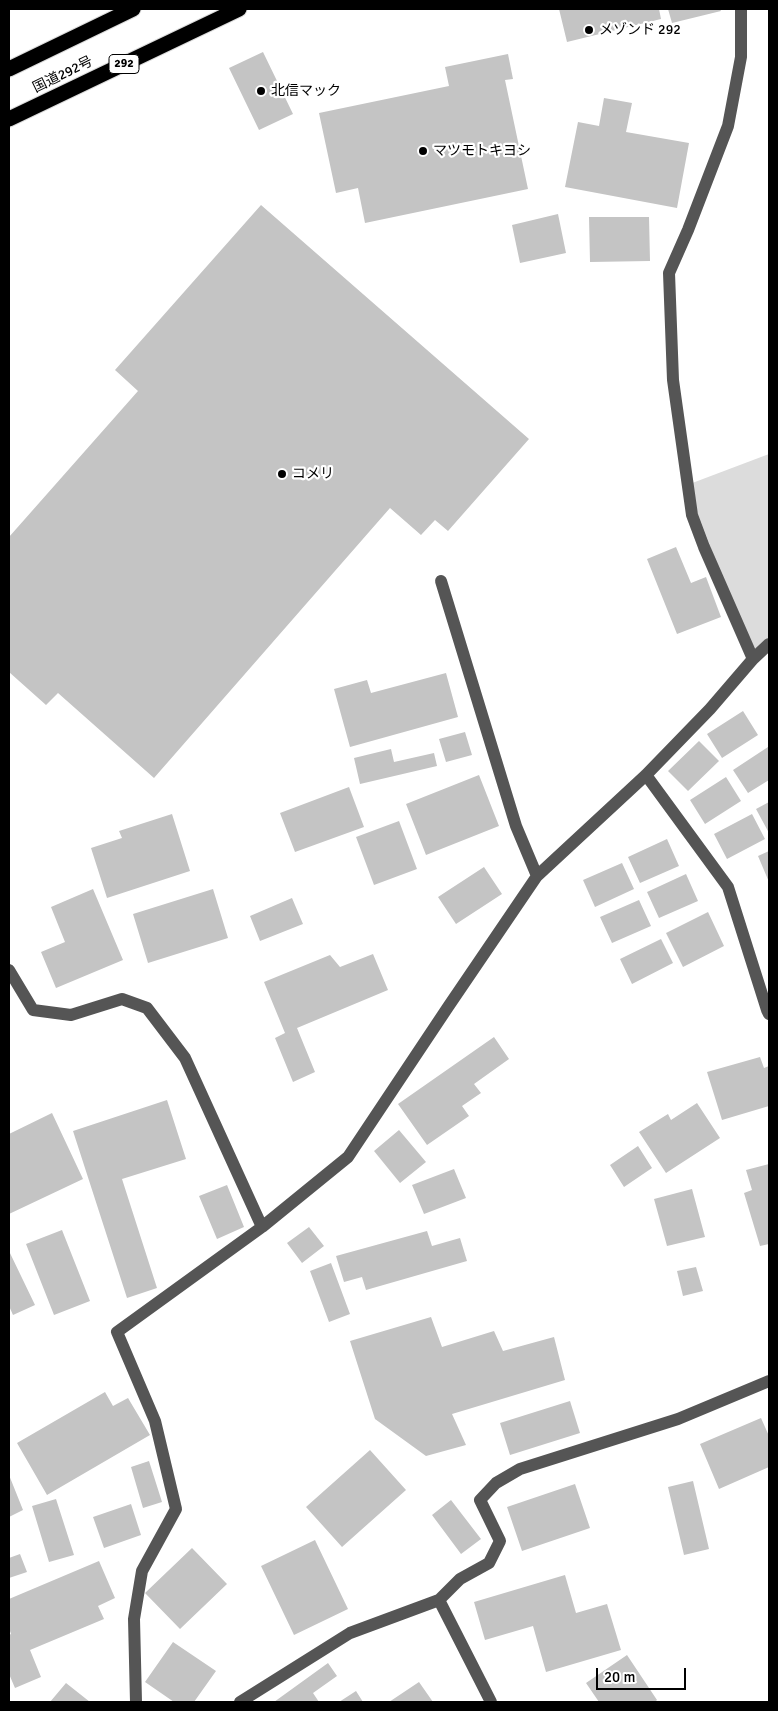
<!DOCTYPE html>
<html>
<head>
<meta charset="utf-8">
<style>
	body { margin:0 }
	#map { position:relative; width:778px; height:1711px; overflow:hidden; background:#fff; font-family:Signika,sans-serif }
	canvas { display:block }
	.frame { position:absolute; inset:0; border:10px solid #000; pointer-events:none }
	.scale { position:absolute; left:596px; top:1668px; width:90px; height:22px; box-sizing:border-box; border:2px solid #000; border-top:0; padding-left:6px; font-size:15px; line-height:18px; white-space:nowrap; color:#000; -webkit-text-stroke:4px #fff; paint-order:stroke }
</style>
</head>
<body>
<div id="map">
<canvas width="778" height="1711"></canvas>
<div class="frame"></div>
<div class="scale">20 m</div>
</div>
<script>
const ctx = document.querySelector('canvas').getContext('2d');
ctx.lineJoin = 'round';
function fill(path, color) { ctx.fillStyle = color; ctx.fill(path, 'evenodd'); }
function trace(path, color, width, dash) { ctx.strokeStyle = color; ctx.lineWidth = width; ctx.lineCap = dash ? 'butt' : 'round'; ctx.setLineDash(dash || []); ctx.stroke(path); }
function drawText(font, color, halo, rows, align = 'center') {
  ctx.font = font + ' Signika,"Noto Sans JP",sans-serif'; ctx.lineWidth = 4.5; ctx.setLineDash([]); ctx.textBaseline = 'middle'; ctx.strokeStyle = halo; ctx.fillStyle = color; for (const [text, x, y, turn = 0] of rows) {
    ctx.save(); ctx.translate(x, y); ctx.rotate((+turn || 0) * Math.PI / 180); ctx.textAlign = isNaN(turn) ? turn : align; if (halo) ctx.strokeText(text, 0, 0); ctx.fillText(text, 0, 0); ctx.restore();
  }
}
fill(new Path2D(`
	M769,454V644L753,659L687,485Z`), '#dcdcdc');
fill(new Path2D(`
	M559,9H659L661,19L567,42Z
	M668,9H720L721,11L672,23Z
	M263,52L293,114L259,130L229,68Z
	M508,54L513,79L505,80L528,189L365,223L358,188L336,193L319,113L449,86L445,67Z
	M604,98L632,103L626,132L689,143L677,208L565,187L578,122L599,126Z
	M261,205L529,439L448,531L435,520L421,535L390,508L154,778L58,693L46,705L9,672V537L138,391L115,370Z
	M558,214L566,253L520,263L512,225Z
	M589,217H649L650,261L590,262Z
	M676,547L691,583L706,577L721,617L677,634L647,559Z
	M446,673L458,717L350,747L334,689L367,680L371,693Z
	M743,711L758,735L722,758L707,734Z
	M465,732L472,755L446,762L439,739Z
	M699,741L719,761L688,791L668,771Z
	M768,747L769,780L748,793L733,770Z
	M391,749L394,762L434,753L437,766L360,784L354,758Z
	M479,775L499,826L426,855L406,804Z
	M726,777L741,801L705,824L690,800Z
	M349,787L364,827L295,852L280,813Z
	M769,802V833L756,809Z
	M172,814L190,871L107,898L91,848L122,838L119,831Z
	M752,814L765,839L727,859L714,834Z
	M399,821L417,869L374,885L356,837Z
	M667,839L679,866L640,883L628,857Z
	M769,851V882L758,856Z
	M622,863L634,889L595,907L583,880Z
	M484,867L502,894L456,924L438,897Z
	M686,874L698,901L659,918L647,892Z
	M93,889L123,960L56,988L41,952L65,942L51,907Z
	M213,889L228,938L148,963L133,914Z
	M292,898L303,924L260,941L250,916Z
	M639,900L651,926L612,943L600,917Z
	M708,912L724,946L683,967L666,933Z
	M661,939L673,963L632,984L620,959Z
	M373,954L388,990L297,1028L315,1072L293,1082L275,1038L285,1033L264,982L330,955L340,967Z
	M494,1037L509,1059L474,1084L481,1093L462,1106L469,1116L427,1145L398,1104Z
	M760,1057L764,1068L769,1066V1106L722,1120L707,1072Z
	M167,1100L186,1159L122,1179L157,1288L127,1298L73,1131Z
	M697,1103L720,1138L666,1173L639,1132L668,1114L671,1120Z
	M52,1113L83,1179L9,1214V1134Z
	M399,1130L426,1162L400,1183L374,1151Z
	M638,1146L652,1168L624,1187L610,1165Z
	M769,1164V1244L760,1246L744,1193L752,1190L746,1170Z
	M454,1169L466,1198L424,1214L412,1185Z
	M227,1185L244,1227L217,1239L199,1196Z
	M692,1189L705,1237L667,1246L654,1199Z
	M309,1227L324,1246L302,1263L287,1243Z
	M62,1230L90,1301L54,1315L26,1244Z
	M427,1231L432,1246L460,1238L467,1261L366,1290L362,1277L344,1282L336,1256Z
	M9,1251L35,1305L13,1315L9,1306Z
	M331,1263L350,1314L329,1322L310,1271Z
	M696,1267L703,1291L683,1296L677,1271Z
	M431,1317L442,1347L494,1331L503,1351L554,1337L565,1380L452,1414L466,1445L426,1456L375,1419L350,1341Z
	M105,1392L113,1406L128,1398L150,1435L47,1495L17,1443Z
	M570,1401L580,1433L510,1455L500,1423Z
	M761,1418L769,1436V1467L719,1489L700,1444Z
	M370,1450L406,1490L342,1547L306,1507Z
	M149,1461L162,1502L143,1508L131,1467Z
	M9,1475L23,1510L9,1517Z
	M693,1481L709,1549L684,1555L668,1487Z
	M575,1484L590,1528L522,1551L507,1507Z
	M56,1499L74,1555L49,1562L32,1506Z
	M451,1500L481,1539L461,1554L432,1515Z
	M131,1504L141,1535L104,1548L93,1517Z
	M315,1540L348,1609L294,1635L261,1566Z
	M192,1548L227,1584L180,1629L145,1593Z
	M20,1554L27,1572L9,1578V1558Z
	M99,1561L115,1598L98,1606L104,1619L30,1650L41,1677L15,1688L9,1674V1635L11,1634L9,1628V1599Z
	M565,1575L576,1613L607,1604L621,1650L546,1672L533,1626L485,1640L474,1602Z
	M173,1642L216,1671L194,1702H174L145,1682Z
	M627,1655L657,1700L655,1702H599L586,1683Z
	M328,1663L337,1676L313,1693L319,1702H274Z
	M419,1682L433,1702H389Z
	M66,1683L90,1702H50Z
	M356,1691L363,1702H339Z`), '#c4c4c4');
const highway = new Path2D(`
	M9,69L133,9
	M9,119L239,9`);
trace(highway, '#dbdbdb', 17);
trace(new Path2D(`
	M741,9V57L728,126L688,230L669,273L673,380L692,515L704,547L753,659
	M441,581L516,826L537,876
	M646,775L728,887L767,1010L769,1014
	M9,970L33,1010L71,1015L122,999L147,1008L185,1058L262,1227
	M439,1600L491,1702
	M136,1702L134,1619L142,1571L176,1509L155,1421L117,1332L262,1227L348,1157L448,1007L537,876L646,775L710,709L753,659L769,644
	M240,1702L350,1633L439,1600L460,1579L489,1563L500,1541L480,1500L496,1483L520,1469L678,1419L769,1381`), '#555', 12);
trace(highway, '#000', 15);
for (const [x, y, r, color] of [
	[589,30,5,"#000"],
	[261,91,5,"#000"],
	[423,151,5,"#000"],
	[282,474,5,"#000"]
]) { const dot = new Path2D(); dot.arc(x, y, r, 0, 2 * Math.PI); ctx.fillStyle = color; ctx.fill(dot); trace(dot, '#fff', 2); }
for (const [x, y, w] of [
	[124,64,30]
]) { const box = new Path2D(); box.roundRect(x - w / 2, y - 9.5, w, 19, 4); ctx.fillStyle = '#fff'; ctx.fill(box); trace(box, '#000', 1); }
drawText('bold 12px', '#000', null, [
	["292",124,64]
]);
drawText('14px', '#000', '#fff', [
	["メゾンド 292",599,30],
	["北信マック",271,91],
	["マツモトキヨシ",433,151],
	["コメリ",292,474]
], 'left');
drawText('14px', '#000', '#fff', [
	["国道292号",63,75,-26]
]);
</script>
</body>
</html>
